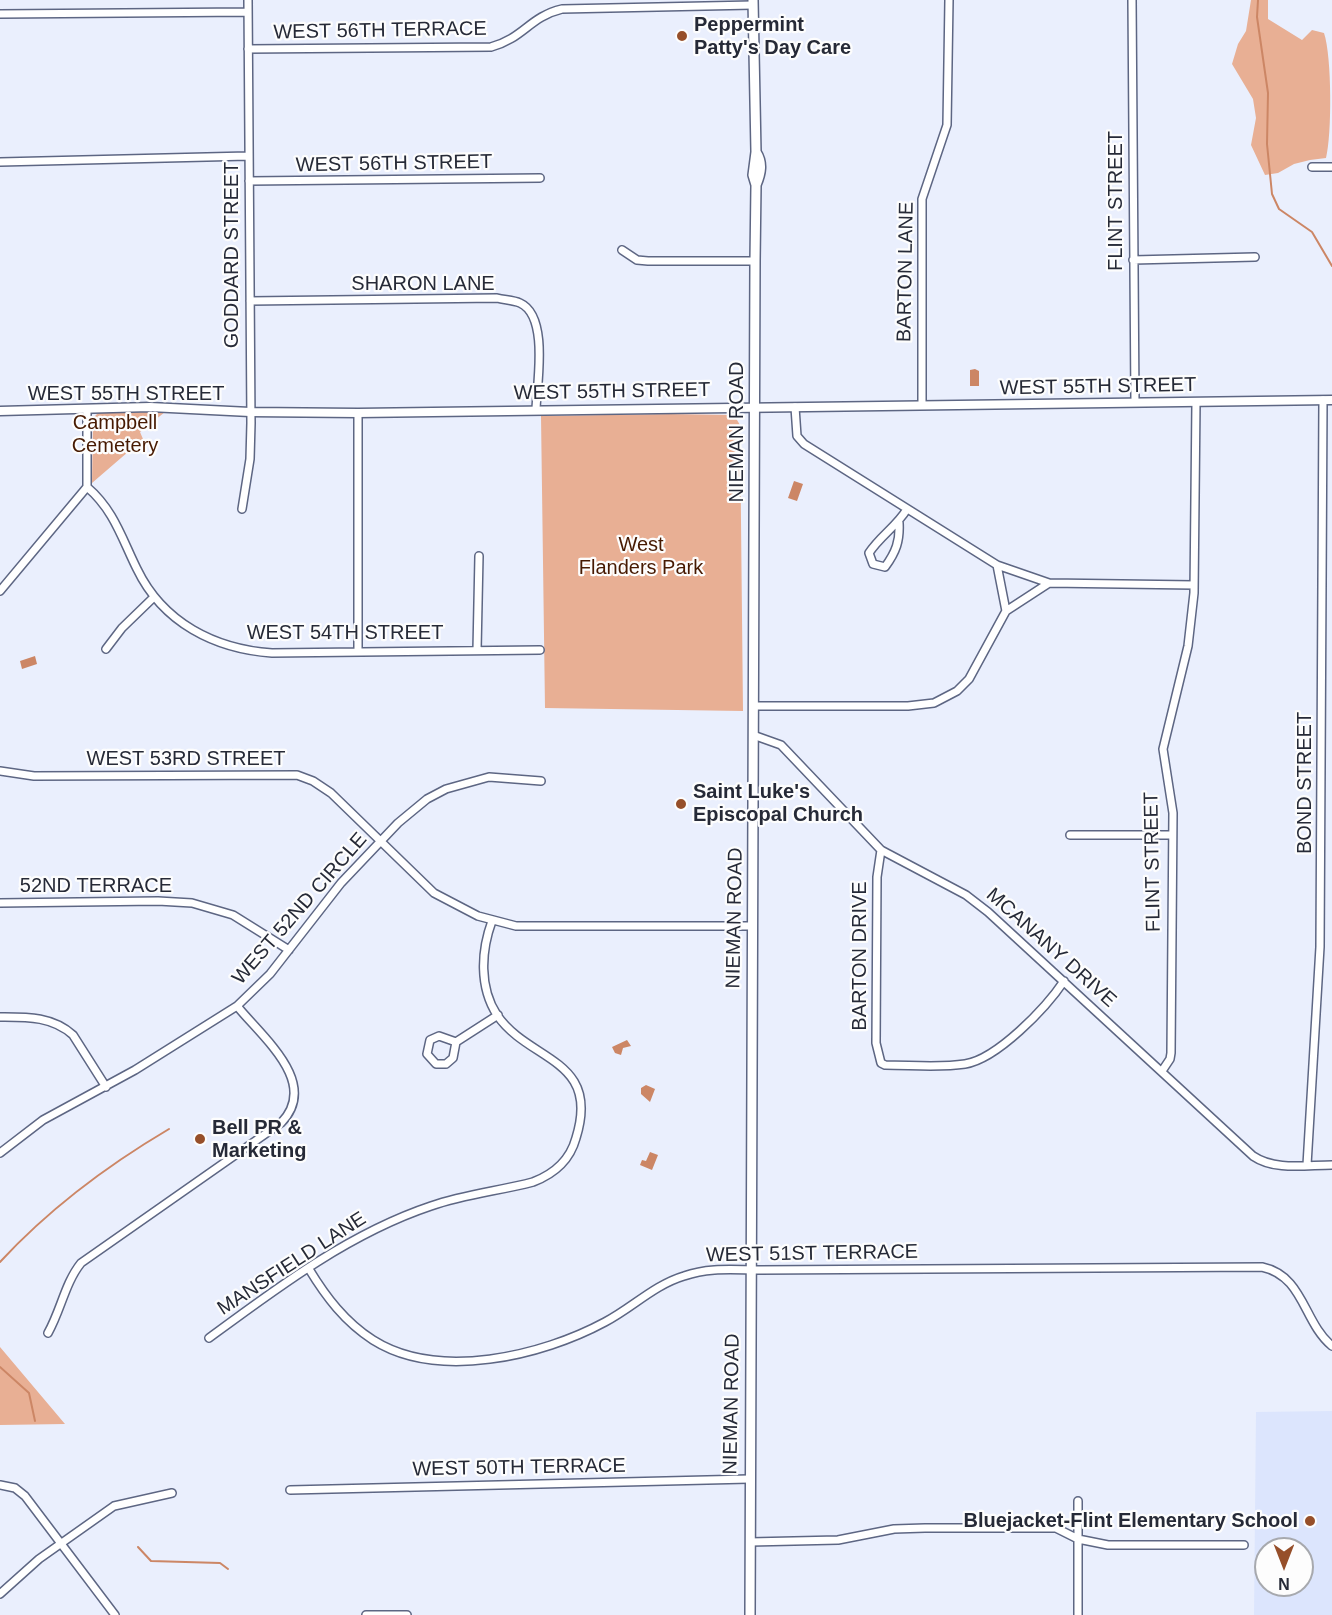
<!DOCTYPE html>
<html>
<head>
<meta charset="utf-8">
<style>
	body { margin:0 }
	#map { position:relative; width:1332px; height:1615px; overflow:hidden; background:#eaeffd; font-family:Helvetica,sans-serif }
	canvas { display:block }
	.north { position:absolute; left:1254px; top:1537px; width:60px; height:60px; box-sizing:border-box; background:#fdfdfd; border:2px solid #a7a9ae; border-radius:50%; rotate:180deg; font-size:16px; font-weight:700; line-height:24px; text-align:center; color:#262a37 }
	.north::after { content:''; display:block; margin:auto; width:21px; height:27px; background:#964f2a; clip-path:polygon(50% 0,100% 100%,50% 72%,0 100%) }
</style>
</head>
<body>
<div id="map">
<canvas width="1332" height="1615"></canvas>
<div class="north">N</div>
</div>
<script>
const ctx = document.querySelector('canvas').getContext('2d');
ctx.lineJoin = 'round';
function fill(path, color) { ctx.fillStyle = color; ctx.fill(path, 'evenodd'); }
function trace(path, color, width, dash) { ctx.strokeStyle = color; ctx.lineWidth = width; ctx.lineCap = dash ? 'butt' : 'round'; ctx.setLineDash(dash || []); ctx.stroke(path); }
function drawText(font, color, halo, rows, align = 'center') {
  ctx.font = font + ' Helvetica,sans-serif'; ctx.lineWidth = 4.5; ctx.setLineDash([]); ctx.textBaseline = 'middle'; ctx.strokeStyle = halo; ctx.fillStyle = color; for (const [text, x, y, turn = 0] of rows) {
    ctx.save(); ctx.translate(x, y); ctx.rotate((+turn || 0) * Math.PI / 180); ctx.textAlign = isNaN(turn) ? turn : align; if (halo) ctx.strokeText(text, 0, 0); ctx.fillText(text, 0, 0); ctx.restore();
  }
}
fill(new Path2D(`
	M1332,1411V1615H1254L1256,1412ZM1266,1549H1302V1585H1266Z`), '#dce5fd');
fill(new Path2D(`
	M1251,0H1268V19L1302,40L1312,30L1324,33C1332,57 1332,135 1326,158L1310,160L1294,164L1278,173L1265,175L1251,145L1256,118L1253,99L1232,64L1238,44L1246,31Z
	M165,412L140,432L143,439L92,483L93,418L98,413Z
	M669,414L734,415L740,425L743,711L545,708L541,416Z
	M0,1347L65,1424L0,1425Z`), '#e8af94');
fill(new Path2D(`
	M975,369L979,371V386H970V370Z
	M794,481L803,484L797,501L788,498Z
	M35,656L37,664L22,669L20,661Z
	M627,1040L631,1046L623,1048L621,1055L615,1053L612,1047Z
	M646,1085L655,1089L650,1102L641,1094V1088Z
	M650,1152L658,1155L652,1170L640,1165L642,1160L646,1161Z`), '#cc8665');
trace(new Path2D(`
	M1258,0L1257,17L1268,93L1267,144L1272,194L1279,209L1312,232L1332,266
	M0,1262C49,1209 108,1165 169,1129
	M0,1367L29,1393L35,1421
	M138,1547L151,1561L220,1563L228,1569`), '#cc8665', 2);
const minor = new Path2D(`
	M1132,0L1135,402
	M0,14L248,12
	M248,49L491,47C524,38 529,17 562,9L753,5
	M0,162L248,156
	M1312,167H1332
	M249,181L540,178
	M622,250L637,260L648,261H755
	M1133,260L1255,257
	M250,301L497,298C504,300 513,300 520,303C549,316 537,383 536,409
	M922,405V199L947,125L949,0
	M795,407L797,436L804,444L997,565L1049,583
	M358,413V651
	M87,487C114,510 122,539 137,569C163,623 215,649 272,653L540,650
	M242,509L250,459L251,423L248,0
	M899,523C900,541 896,552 885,567L873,564L869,553C880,536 897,526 907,509
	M997,565L1006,611
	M0,591L87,487V409
	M106,649L122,628L154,597
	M477,650L479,556
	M753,706H908L934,703L957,691L969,679L1006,611L1049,583L1194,585
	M753,735L781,745L881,850L966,895L988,912L1253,1156C1275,1171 1306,1165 1332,1165
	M0,771L34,776L297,775L313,781L331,793L434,893L478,916L516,926H752
	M1070,835H1172
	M881,850L877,877L876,1043L881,1063L885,1065C911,1065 939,1068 965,1064C997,1059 1046,1008 1064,981
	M0,903L158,901L192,903L233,915L289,950
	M0,1017C26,1017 52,1016 73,1035L106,1087
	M439,1036L456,1042L453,1058L446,1064H436L427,1054L430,1040Z
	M456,1042L498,1015
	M1162,1071L1170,1059L1171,1053L1173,813L1163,749L1188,646L1194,593L1196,402
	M0,1153L43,1120L135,1070L237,1006L270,974L341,883L398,823L427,799L446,789L489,777L541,781
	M1307,1165L1320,947L1323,400
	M309,1269C326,1297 345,1322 373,1340C438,1381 542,1356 605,1322C632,1308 654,1285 684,1276C710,1267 734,1270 760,1270L1262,1267C1304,1276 1303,1322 1332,1346
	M48,1333C61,1310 65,1283 81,1263L281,1123C320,1083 263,1038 237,1006
	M209,1338C278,1287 350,1233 431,1206C465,1194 499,1191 533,1182C554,1174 570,1160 576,1138C601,1058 529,1062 497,1015C479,987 481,951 492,921
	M0,1485L15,1488L25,1496L115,1615
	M290,1490L749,1479
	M750,1542L838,1540L894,1529L925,1528H1056L1078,1539L1108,1545H1244
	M0,1594L39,1559L114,1506L172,1493
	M366,1615H407
	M1078,1615V1501`);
const tertiary = new Path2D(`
	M0,411L150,407L250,412L358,413L1332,400`);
const secondary = new Path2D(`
	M753,0L756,152L753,175L756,185
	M750,1615L755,261L756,185C761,173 763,163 756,152`);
trace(minor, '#5d6683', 10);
trace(tertiary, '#5d6683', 11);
trace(secondary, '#5d6683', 12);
trace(minor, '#fff', 7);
trace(tertiary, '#fff', 8);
trace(secondary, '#fff', 9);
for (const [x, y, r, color] of [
	[682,36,6,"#964f2a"],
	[681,804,6,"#964f2a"],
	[200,1139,6,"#964f2a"],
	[1310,1521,6,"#964f2a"]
]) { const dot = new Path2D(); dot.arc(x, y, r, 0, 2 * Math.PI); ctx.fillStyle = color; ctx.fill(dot); trace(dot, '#fdfdfd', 2); }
drawText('bold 20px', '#262a37', '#fdfdfd', [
	["Peppermint",694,25],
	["Patty's Day Care",694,48],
	["Saint Luke's",693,792],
	["Episcopal Church",693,815],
	["Bell PR &",212,1128],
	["Marketing",212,1151],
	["Bluejacket-Flint Elementary School",1298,1521,"right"]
], 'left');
drawText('20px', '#262a37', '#fdfdfd', [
	["WEST 56TH TERRACE",380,31,-1],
	["WEST 56TH STREET",394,164,-1],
	["FLINT STREET",1116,201,-90],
	["GODDARD STREET",232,255,-90],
	["BARTON LANE",906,272,-89],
	["SHARON LANE",423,284],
	["WEST 55TH STREET",1098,387,-1],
	["WEST 55TH STREET",612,392,-1],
	["WEST 55TH STREET",126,394],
	["NIEMAN ROAD",737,432,-90],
	["WEST 54TH STREET",345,633],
	["WEST 53RD STREET",186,759],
	["BOND STREET",1305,783,-90],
	["FLINT STREET",1153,862,-91],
	["52ND TERRACE",96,886],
	["WEST 52ND CIRCLE",300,909,-49],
	["NIEMAN ROAD",735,918,-89],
	["MCANANY DRIVE",1051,948,42],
	["BARTON DRIVE",860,956,-90],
	["WEST 51ST TERRACE",812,1254,-1],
	["MANSFIELD LANE",292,1264,-33],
	["NIEMAN ROAD",732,1404,-89],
	["WEST 50TH TERRACE",519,1468,-1]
]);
drawText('20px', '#471a02', '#fdfdfd', [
	["Campbell",115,423],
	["Cemetery",115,446],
	["West",641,545],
	["Flanders Park",641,568]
]);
</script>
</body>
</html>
